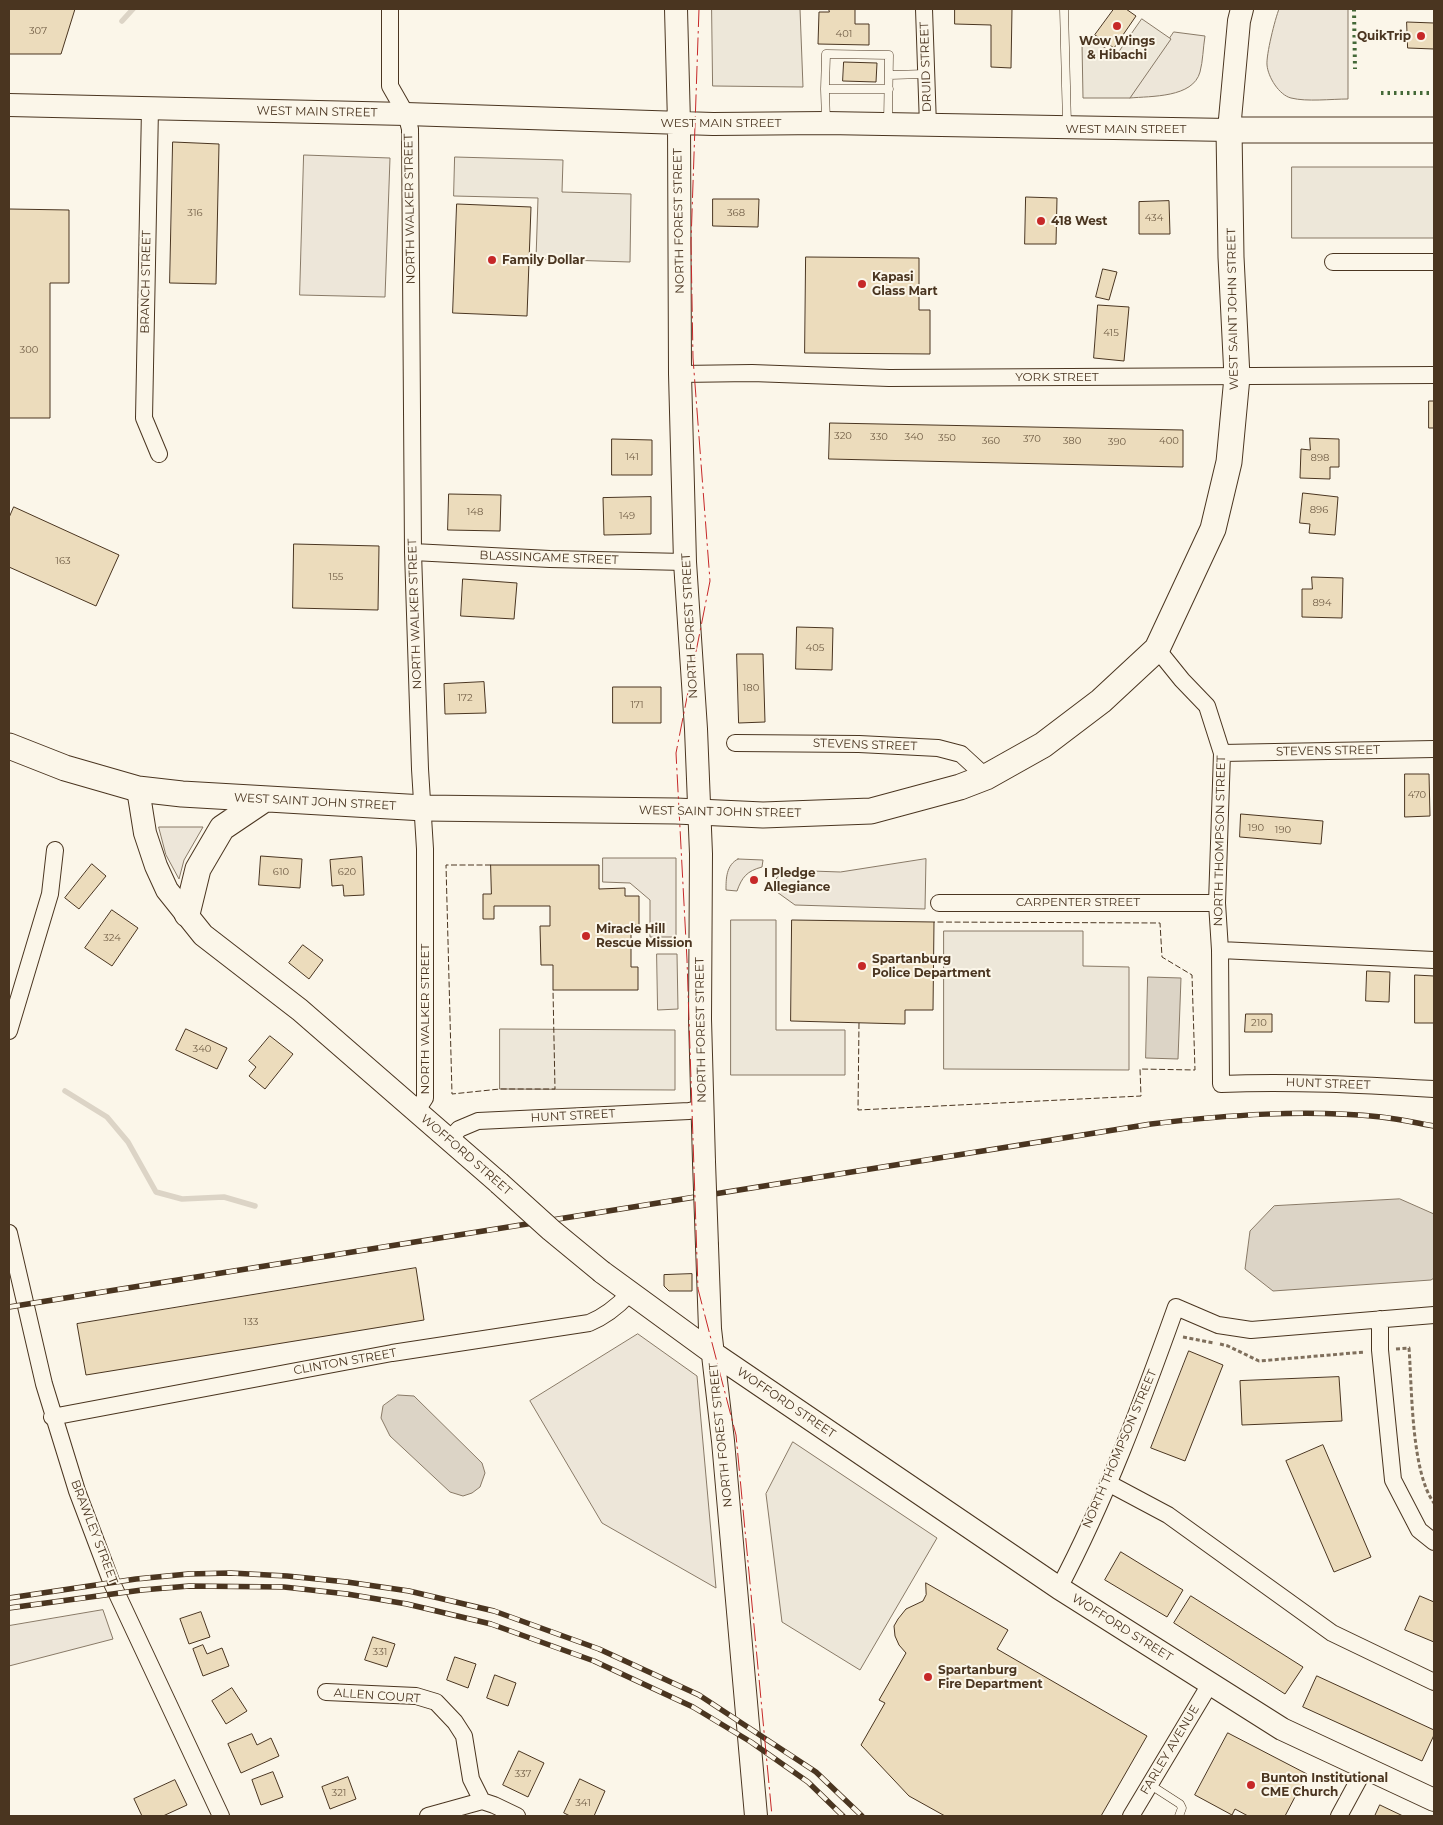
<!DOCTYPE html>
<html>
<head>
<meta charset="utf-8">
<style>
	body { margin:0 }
	#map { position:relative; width:1443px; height:1825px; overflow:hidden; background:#fbf6e9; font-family:Montserrat,sans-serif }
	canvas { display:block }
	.frame { position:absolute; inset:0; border:10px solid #4a3520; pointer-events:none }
</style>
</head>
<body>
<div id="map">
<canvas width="1443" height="1825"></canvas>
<div class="frame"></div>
</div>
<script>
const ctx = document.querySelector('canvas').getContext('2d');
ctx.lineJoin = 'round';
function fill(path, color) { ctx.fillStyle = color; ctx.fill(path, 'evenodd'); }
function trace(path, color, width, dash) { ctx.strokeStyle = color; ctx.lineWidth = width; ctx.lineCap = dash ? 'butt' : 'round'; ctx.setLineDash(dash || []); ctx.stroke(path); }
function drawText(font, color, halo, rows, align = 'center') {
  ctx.font = font + ' Montserrat,sans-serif'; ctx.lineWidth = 4; ctx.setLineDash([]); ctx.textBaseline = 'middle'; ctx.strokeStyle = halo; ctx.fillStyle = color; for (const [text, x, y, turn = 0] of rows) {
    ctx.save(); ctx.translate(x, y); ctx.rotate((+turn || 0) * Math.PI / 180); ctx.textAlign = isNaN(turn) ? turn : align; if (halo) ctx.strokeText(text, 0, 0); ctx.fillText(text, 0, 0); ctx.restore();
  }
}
const green = new Path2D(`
	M1279,9H1348V99C1331,99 1307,102 1291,98C1279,95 1268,77 1267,65C1266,55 1275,19 1279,9Z
	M1174,32L1205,36C1203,48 1203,61 1200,72C1193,98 1151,96 1130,98Z
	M304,155L390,158L385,297L300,295Z
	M159,827H203L184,860L179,879L166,855Z
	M603,858H676V937H650V900L630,883L603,882Z
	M738,859L763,860L762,867C747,871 742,877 737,891L726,890C726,879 726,865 738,859Z
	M926,859L925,909L795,905L770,887L783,870L840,872Z
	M657,954H677L678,1009L658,1010Z
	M638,1334L697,1376L716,1588L602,1523L530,1401Z
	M103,1610L113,1639L9,1666V1626Z`);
fill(green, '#ede6d9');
trace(green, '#887966', 1);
const parking = new Path2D(`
	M712,9H800L803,87L713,86Z
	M1142,19L1171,39L1130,98H1083L1082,44L1093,40L1116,55Z
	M455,157L563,160L562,192L631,194L630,262L536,259L538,198L454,196Z
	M1292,167H1434V238H1292Z
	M731,920H776V1030H845V1075H731Z
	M944,931H1083V966L1129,967V1070L944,1069Z
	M500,1029L675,1030V1090L500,1089Z
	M793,1442L937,1538L860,1670L782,1622L766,1494Z`);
fill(parking, '#ede7d9');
trace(parking, '#887966', 1);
const water = new Path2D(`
	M1148,977L1181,978L1178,1059L1146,1058Z
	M1400,1199L1434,1214V1278L1431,1280L1273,1291L1245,1269L1250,1231L1274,1206Z
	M398,1395L414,1396L482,1463L485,1473L480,1487L472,1493L463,1496L450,1492L390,1436L381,1418L383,1406Z`);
fill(water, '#dcd4c6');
trace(water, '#887966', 1);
trace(new Path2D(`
	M122,21L133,9
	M65,1091L107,1117L128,1142L156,1192L182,1199L224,1197L255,1206`), '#dcd4c6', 5.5);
const building = new Path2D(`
	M9,9H75L61,54H9Z
	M829,9H855V24H869V45L818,44L819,12H829Z
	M955,9H1012L1011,68L991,67V25L955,24Z
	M1114,9H1126L1136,16L1114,48L1095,35Z
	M1407,22L1434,23V49L1408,48Z
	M844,62L877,63L876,82L843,81Z
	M173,142L219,144L216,284L170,283Z
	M1026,197L1057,198L1056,244H1025Z
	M713,199H759L758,227L713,226Z
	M1169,201L1170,234H1139V202Z
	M457,204L531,207L527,316L453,313Z
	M9,209L69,210V283H50V418H9Z
	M806,257L919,258V310H930V354L805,353Z
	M1103,269L1117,272L1109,300L1096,297Z
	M1098,305L1129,307L1124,361L1094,358Z
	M1429,401H1434V428H1429Z
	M830,423L1183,430V467L829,459Z
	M1310,438L1339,439V467H1330V479L1300,478L1301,449L1310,450Z
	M612,439L652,440V475H612Z
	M1303,493L1338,497L1335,535L1309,533L1310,524L1300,523Z
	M449,494L501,495L500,531L448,530Z
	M651,497V534L604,535L603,498Z
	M14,507L119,555L96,606L9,567V518Z
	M294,544L379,546L378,610L293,608Z
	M1312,577L1343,578L1342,618L1302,617V589H1312Z
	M463,579L517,583L514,619L461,616Z
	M797,627L833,628L832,670L796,669Z
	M737,654H763L765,722L739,723Z
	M484,682L486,713L445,714L444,684Z
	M613,687H661V723H613Z
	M1405,774H1429L1430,816L1405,817Z
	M1241,814L1323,821L1321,844L1240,837Z
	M261,856L302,859L300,888L259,885Z
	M362,857L364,895L344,896L343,885L332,886L330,860Z
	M92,864L106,876L79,909L65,898Z
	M491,865H599V889L625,888V896H639V925H631V967H638V990H553V965H541L540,926H550V906H494V919H483V894H491Z
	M112,910L138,928L112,966L85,948Z
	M792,920L934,922L933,1010H905V1024L791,1021Z
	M303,945L323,960L309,979L289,963Z
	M1367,971L1390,972L1389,1002L1366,1001Z
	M1415,975L1434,976V1023H1415Z
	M1246,1014H1272V1032H1245Z
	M186,1029L227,1048L217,1069L176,1050Z
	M270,1036L293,1054L265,1089L249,1076L256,1067L249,1061Z
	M416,1268L424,1320L86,1375L77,1324Z
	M692,1274V1291H669L664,1286V1275Z
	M1189,1351L1223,1365L1185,1461L1151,1448Z
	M1339,1377L1342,1421L1242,1425L1240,1381Z
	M1323,1445L1371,1557L1334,1572L1286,1461Z
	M1121,1552L1183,1590L1167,1617L1105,1580Z
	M926,1583L1008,1630L997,1649L1147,1736L1101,1816H945L909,1796L861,1745L885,1703L879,1700L906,1653L899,1645L895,1636L894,1626L898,1619L906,1609L923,1601L926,1595Z
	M1191,1596L1303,1667L1285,1694L1174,1623Z
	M1420,1596L1434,1602V1642L1405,1630Z
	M201,1612L210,1637L189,1644L180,1619Z
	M373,1637L395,1644L387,1667L365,1660Z
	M203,1645L207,1654L222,1648L229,1666L203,1676L193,1649Z
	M455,1657L476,1664L468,1688L447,1680Z
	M495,1675L516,1683L508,1706L487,1698Z
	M1317,1676L1434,1730V1735L1422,1761L1303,1707Z
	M232,1688L247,1711L226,1724L212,1701Z
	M1228,1733L1307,1774L1285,1816H1248L1235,1809L1232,1815L1195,1795Z
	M252,1734L257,1745L271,1738L279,1756L241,1773L228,1744Z
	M519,1751L544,1763L528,1797L503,1785Z
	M273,1772L283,1797L261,1805L252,1780Z
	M348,1777L356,1799L330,1809L322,1787Z
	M580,1779L605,1791L594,1816H570L564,1813Z
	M175,1780L187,1805L163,1816H142L134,1799Z
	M1380,1805L1403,1816H1375Z`);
fill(building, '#ecdcbc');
trace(building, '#4a3520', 1);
const lane = new Path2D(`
	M1064,9L1067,124
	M889,75L927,74
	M825,89H889
	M826,122L825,89L826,54L889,55L888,123
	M1149,1784L1180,1804L1182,1808L1179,1816`);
const street = new Path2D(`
	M390,9V86L406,114L410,129L413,552L420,769L425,849V1098L416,1112
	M924,9L928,126
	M150,108L144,418L159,454
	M1333,262H1434
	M680,374L752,373L889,378L1434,375
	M413,552L550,559L685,562
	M1157,649L1182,680L1207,706L1222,753L1217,903L1220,950L1221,1084C1292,1081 1363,1085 1434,1089
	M735,743L859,744L938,748L961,754L986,777
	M1222,753L1434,749
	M939,903H1217
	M1220,950L1434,960
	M9,1031L50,894L55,850
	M449,1140L459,1129L478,1121L689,1111L703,1108
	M9,1233L44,1384L77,1491L111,1581L221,1816
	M1380,1319V1350L1393,1480L1419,1530L1434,1542
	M52,1417L392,1353L589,1323C606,1316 617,1307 629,1294
	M1108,1483L1168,1515L1332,1633L1434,1682
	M1059,1588C1106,1499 1142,1402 1176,1307L1218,1325L1251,1330L1434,1315
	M326,1692L416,1696L436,1702L455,1722L464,1736L471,1779L482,1801
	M428,1816L482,1801L494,1805L517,1816
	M1131,1816L1210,1684
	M1339,1816L1365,1768`);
const secondary = new Path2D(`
	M676,9L679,123L680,374L685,562L696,729L701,854L700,1019L704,1162
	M9,105L406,114L713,124L826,123L1229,130L1239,21L1242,9
	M138,789L145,833L156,866L167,890L203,935L300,1010L499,1183
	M707,1246L710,1329L723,1441L756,1816
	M602,1272L713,1353L1059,1588L1282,1729L1434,1800`);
const primary = new Path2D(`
	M9,746L65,768L138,789L182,794L424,808L676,811L763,815L871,811L960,787L986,777L1043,745L1101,701L1157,649L1213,529L1229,462L1237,377L1231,257L1229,130H1434
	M187,914L198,869L222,828L265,799`);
trace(lane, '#4a3520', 9);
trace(street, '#4a3520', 18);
trace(secondary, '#4a3520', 24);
trace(primary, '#4a3520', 27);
trace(new Path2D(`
	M1183,1337L1214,1343
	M1220,1344L1228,1346L1259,1361L1365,1352
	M1396,1349L1409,1348C1412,1387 1411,1472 1434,1503`), '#7f6f5c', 3, [4, 2.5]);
trace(lane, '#fbf6e9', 8);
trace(street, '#fbf6e9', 16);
trace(secondary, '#fbf6e9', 22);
trace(primary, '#fbf6e9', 25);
const rail = new Path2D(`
	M9,1307L1151,1124C1227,1115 1305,1109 1381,1117C1399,1119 1417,1123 1434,1126
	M9,1598L136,1579L188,1574L231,1573L287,1576L347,1582L409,1591L494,1611L599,1649L699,1695L816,1772L862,1816
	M9,1608L142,1590L189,1586L284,1587L347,1594L407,1604L491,1624L594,1661L693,1707L751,1742L808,1782L843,1816`);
trace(rail, '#4a3520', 5.5);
trace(rail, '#fbf6e9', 4, [11]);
const secondaryBridge = new Path2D(`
	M704,1162L707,1246
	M499,1183L551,1230L602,1272`);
trace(secondaryBridge, '#4a3520', 24, []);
trace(secondaryBridge, '#fbf6e9', 22);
trace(new Path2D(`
	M1354,9L1355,69
	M1381,93H1434`), '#436837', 4, [2.5, 4]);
trace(new Path2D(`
	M491,865H446L452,1094L500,1089H555L553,990
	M859,1023L858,1110L1141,1096L1140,1069L1195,1070L1192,975L1162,957L1160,923L934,922`), '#4a3520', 1, [6, 2.5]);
trace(new Path2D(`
	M699,9L691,242L693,358L710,581L676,753L687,960L698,1289L736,1435L772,1816`), '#c62828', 1, [18, 4, 2.5, 4]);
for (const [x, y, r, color] of [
	[1117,26,5,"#c62828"],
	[1421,36,5,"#c62828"],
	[1041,221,5,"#c62828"],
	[492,260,5,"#c62828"],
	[862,284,5,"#c62828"],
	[754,880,5,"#c62828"],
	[586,936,5,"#c62828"],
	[862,966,5,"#c62828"],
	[928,1677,5,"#c62828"],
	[1251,1785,5,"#c62828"]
]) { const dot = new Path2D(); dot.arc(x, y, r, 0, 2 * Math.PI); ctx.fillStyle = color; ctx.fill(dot); trace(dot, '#fbf6e9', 2); }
drawText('10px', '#725f47', null, [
	["307",38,31],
	["401",844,34],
	["316",195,213],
	["368",736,213],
	["434",1154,218],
	["415",1111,333],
	["300",29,350],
	["320",843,436],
	["330",879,437],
	["340",914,437],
	["350",947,438],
	["370",1032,439],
	["360",991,441],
	["380",1072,441],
	["400",1169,441],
	["390",1117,442],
	["141",632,457],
	["898",1320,458],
	["896",1319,510],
	["148",475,512],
	["149",627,516],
	["163",63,561],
	["155",336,577],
	["894",1322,603],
	["405",815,648],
	["180",751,688],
	["172",465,698],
	["171",637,705],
	["470",1417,795],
	["190",1256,828],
	["190",1283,830],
	["610",281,872],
	["620",347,872],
	["324",112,938],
	["210",1259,1023],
	["340",202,1049],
	["133",251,1322],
	["331",380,1652],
	["337",523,1774],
	["321",339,1793],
	["341",583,1803]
]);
drawText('bold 12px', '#4a3520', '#fbf6e9', [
	["QuikTrip",1411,36,"right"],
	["Wow Wings",1117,41,"center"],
	["& Hibachi",1117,55,"center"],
	["418 West",1051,221],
	["Family Dollar",502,260],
	["Kapasi",872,277],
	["Glass Mart",872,291],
	["I Pledge",764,873],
	["Allegiance",764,887],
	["Miracle Hill",596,929],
	["Rescue Mission",596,943],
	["Spartanburg",872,959],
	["Police Department",872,973],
	["Spartanburg",938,1670],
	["Fire Department",938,1684],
	["Bunton Institutional",1261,1778],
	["CME Church",1261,1792]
], 'left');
drawText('12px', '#4a3520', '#fbf6e9', [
	["DRUID STREET",926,67,-92],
	["WEST MAIN STREET",317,112,1],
	["WEST MAIN STREET",721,123],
	["WEST MAIN STREET",1126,129],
	["NORTH WALKER STREET",410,209,-91],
	["NORTH FOREST STREET",679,221,-91],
	["BRANCH STREET",146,282,-89],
	["WEST SAINT JOHN STREET",1233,309,-91],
	["YORK STREET",1057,377],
	["BLASSINGAME STREET",549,558,2],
	["NORTH WALKER STREET",415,614,-92],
	["NORTH FOREST STREET",690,626,-93],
	["STEVENS STREET",865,745,2],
	["STEVENS STREET",1328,751,-1],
	["WEST SAINT JOHN STREET",315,802,3],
	["WEST SAINT JOHN STREET",720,812,1],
	["NORTH THOMPSON STREET",1220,841,-89],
	["CARPENTER STREET",1078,902],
	["NORTH WALKER STREET",425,1019,-90],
	["NORTH FOREST STREET",701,1030,-91],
	["HUNT STREET",1328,1084,2],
	["HUNT STREET",573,1116,-3],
	["WOFFORD STREET",466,1155,41],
	["CLINTON STREET",345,1362,-10],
	["WOFFORD STREET",786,1403,34],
	["NORTH FOREST STREET",721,1435,-96],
	["NORTH THOMPSON STREET",1120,1449,-67],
	["BRAWLEY STREET",94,1532,69],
	["WOFFORD STREET",1122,1628,32],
	["ALLEN COURT",377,1696,4],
	["FARLEY AVENUE",1170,1750,-59]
]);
</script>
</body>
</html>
